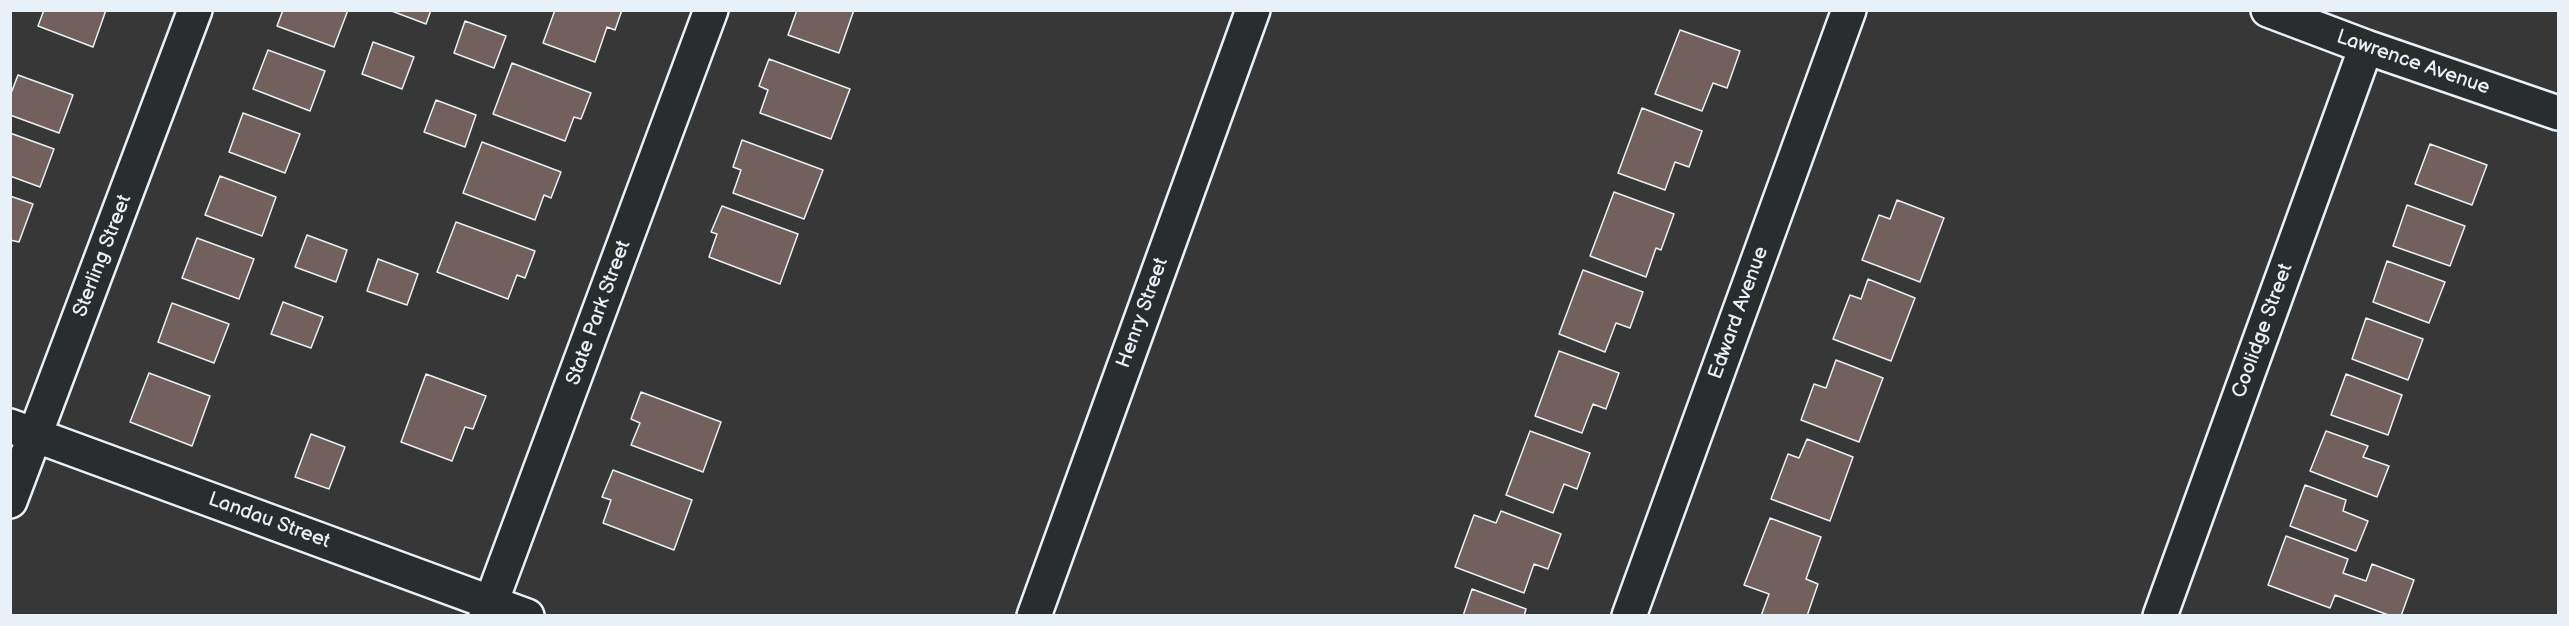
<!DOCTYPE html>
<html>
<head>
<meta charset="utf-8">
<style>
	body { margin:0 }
	#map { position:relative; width:2569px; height:626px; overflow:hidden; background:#383737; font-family:"Balsamiq Sans",sans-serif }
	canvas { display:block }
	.frame { position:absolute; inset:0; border:12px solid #e8f1f8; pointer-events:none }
</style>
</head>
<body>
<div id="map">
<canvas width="2569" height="626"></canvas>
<div class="frame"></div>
</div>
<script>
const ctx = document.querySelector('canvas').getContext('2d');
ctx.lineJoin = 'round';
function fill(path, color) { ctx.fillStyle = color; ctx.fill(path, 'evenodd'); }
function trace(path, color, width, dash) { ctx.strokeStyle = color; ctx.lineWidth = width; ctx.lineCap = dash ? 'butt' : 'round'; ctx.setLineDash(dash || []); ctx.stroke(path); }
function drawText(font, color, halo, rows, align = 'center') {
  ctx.font = font + ' "Balsamiq Sans",sans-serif'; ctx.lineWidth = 5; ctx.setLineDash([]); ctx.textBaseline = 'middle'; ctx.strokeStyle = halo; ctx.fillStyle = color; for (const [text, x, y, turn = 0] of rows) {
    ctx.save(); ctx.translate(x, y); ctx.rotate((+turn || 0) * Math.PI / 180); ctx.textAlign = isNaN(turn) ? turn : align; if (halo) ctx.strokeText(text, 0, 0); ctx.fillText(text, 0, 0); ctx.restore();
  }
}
const building = new Path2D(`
	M44,10H106L93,47L38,26Z
	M283,10H348L334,47L277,26Z
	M389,10H431L426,24Z
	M555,10H622L615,30L607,27L595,62L543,43Z
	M797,10H854L839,53L788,35Z
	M465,21L506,36L494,68L454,53Z
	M1680,30L1740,51L1727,88L1713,83L1702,111L1655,94Z
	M373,42L414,57L402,89L362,74Z
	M268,50L325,71L310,111L253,89Z
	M769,59L850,89L831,139L760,113L768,90L759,86Z
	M512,63L591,93L581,119L574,117L565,141L493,114Z
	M18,75L73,95L59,133L10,115V96Z
	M436,100L476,115L465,147L424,132Z
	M1642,108L1702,131L1689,167L1675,162L1665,190L1618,173Z
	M243,113L300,134L285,173L229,152Z
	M10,133L54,149L40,187L10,176Z
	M742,140L823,170L804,219L733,193L741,170L733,167Z
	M482,142L561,172L551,198L544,195L535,220L463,193Z
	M2430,144L2487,165L2472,205L2415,184Z
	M220,176L276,197L262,236L205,215Z
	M1614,192L1674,214L1661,250L1656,248L1646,277L1590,256Z
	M10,196L33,204L19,242L10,240Z
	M1897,200L1944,218L1920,282L1862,260L1879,215L1890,219Z
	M2407,205L2465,226L2450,266L2393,246Z
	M722,206L798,234L780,284L709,257L717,234L711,232Z
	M456,222L535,251L525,278L517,275L508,299L437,272Z
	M307,235L347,250L336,282L295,267Z
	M197,238L254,259L239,299L182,278Z
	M378,259L418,274L407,305L367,291Z
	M2387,261L2445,282L2429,323L2373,302Z
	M1583,270L1643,292L1630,328L1616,323L1605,352L1559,334Z
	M1868,279L1915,298L1891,361L1833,339L1850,295L1861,299Z
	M283,302L323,317L311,348L271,334Z
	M172,303L229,324L214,363L158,342Z
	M2366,318L2423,339L2408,380L2352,359Z
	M1559,351L1619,373L1606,409L1593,404L1582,433L1535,416Z
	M1836,360L1883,378L1859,442L1801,420L1814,384L1826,388Z
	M149,373L210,396L192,446L130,422Z
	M426,374L486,396L473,429L465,427L452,461L401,442Z
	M2346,374L2402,395L2388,435L2331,415Z
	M641,392L721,422L703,472L631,445L640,423L631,419Z
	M1530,431L1590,453L1577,489L1564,484L1553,513L1506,495Z
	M2326,431L2368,446L2363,457L2389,466L2377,497L2310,471Z
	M311,434L345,447L329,489L295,477Z
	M1807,439L1853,457L1830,521L1771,499L1788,454L1799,458Z
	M613,470L692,500L674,550L603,523L611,500L602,497Z
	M2305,485L2346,500L2343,511L2368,521L2356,551L2290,526Z
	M1501,511L1561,534L1548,569L1534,564L1524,593L1455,567L1474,515L1496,523Z
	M1770,518L1821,537L1806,579L1818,584L1807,616H1761L1769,594L1744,585Z
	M2286,536L2348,559L2343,573L2366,581L2372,564L2414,580L2401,616H2391L2335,595L2330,608L2268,585Z
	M1472,589L1526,609L1524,616H1463Z`);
fill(building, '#72605d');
trace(building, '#e8f1f8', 1.5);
const minor = new Path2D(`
	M2268,10L2366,47L2558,113
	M10,426L527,616
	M10,501L195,10
	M486,616L711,10
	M1034,616L1253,10
	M1629,616L1849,10
	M2160,616L2366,47`);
trace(minor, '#e8f1f8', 38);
trace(minor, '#2a2d2e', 33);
drawText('20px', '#e8f1f8', '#2a2d2e', [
	["Lawrence Avenue",2413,63,19],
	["Sterling Street",103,256,-69],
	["State Park Street",599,313,-70],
	["Henry Street",1143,313,-70],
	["Edward Avenue",1739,313,-70],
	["Coolidge Street",2263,331,-70],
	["Landau Street",269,521,20]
]);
</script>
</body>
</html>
